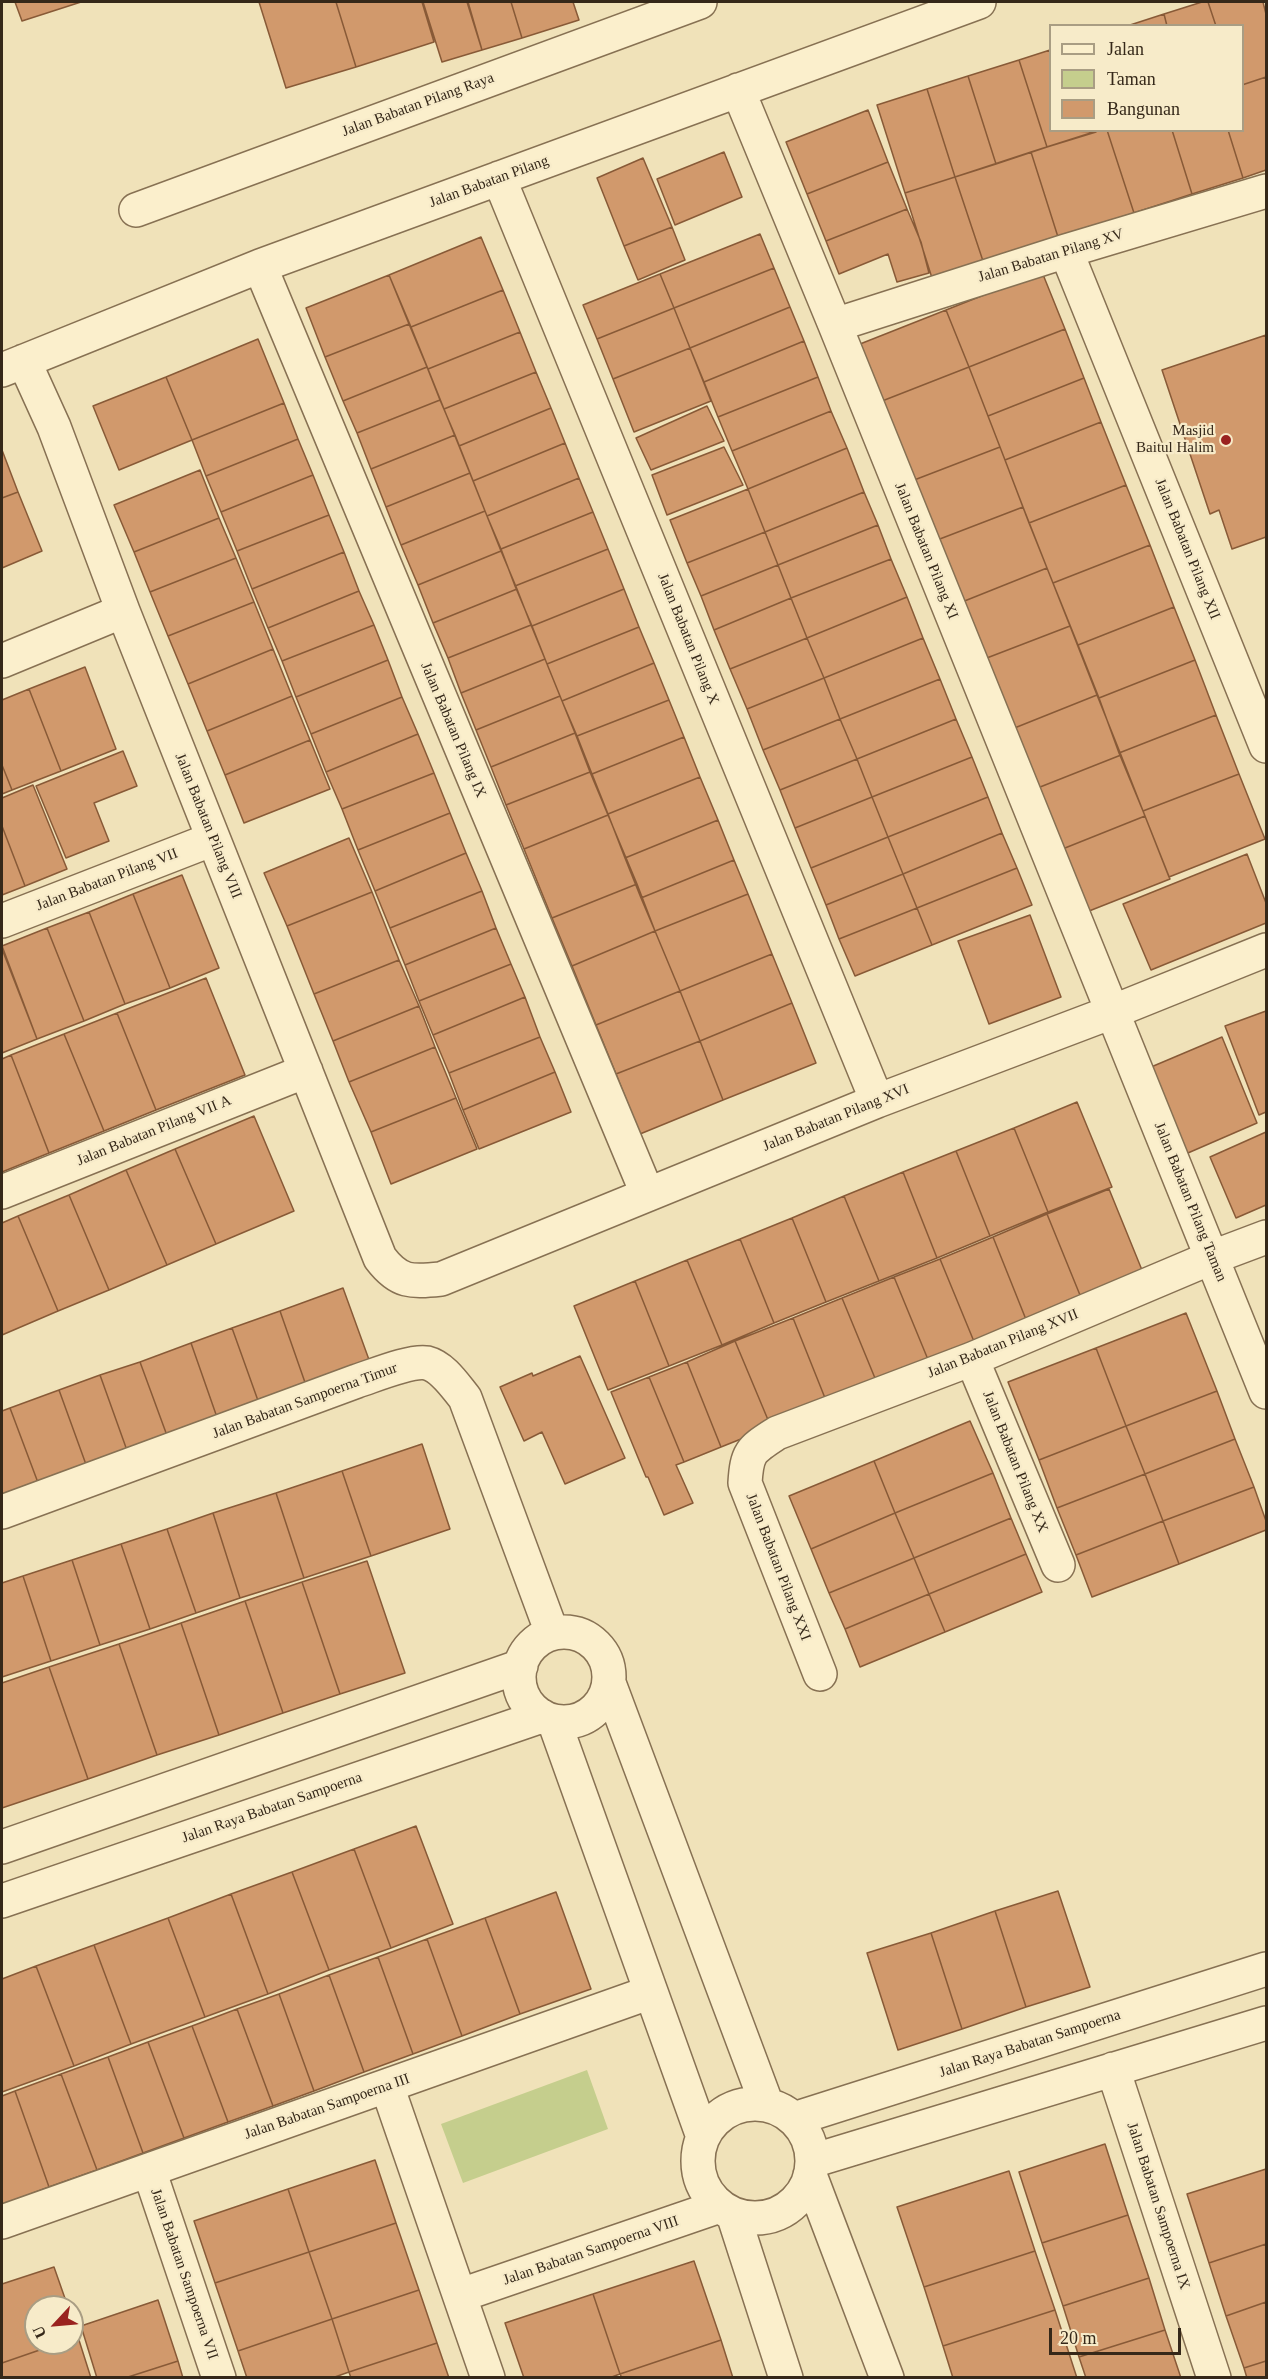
<!DOCTYPE html>
<html>
<head>
<meta charset="utf-8">
<style>
	body { margin:0 }
	#map { position:relative; width:1268px; height:2379px; overflow:hidden; background:#f0e2b9; font-family:"Times New Roman",serif }
	canvas { display:block }
	.frame { position:absolute; inset:0; border:3px solid #352819; pointer-events:none }
	.legend { position:absolute; left:1049px; top:24px; width:195px; height:108px; box-sizing:border-box; background:#f7ebc9; border:2px solid #a99d83; margin:0; padding:8px 10px; list-style:none; font-size:18px; color:#352819 }
	.legend li { display:flex; align-items:center; gap:12px; height:30px }
	.legend b { width:30px; border:2px solid #a99d83 }
	.north { position:absolute; left:24px; top:2295px; width:60px; height:60px; box-sizing:border-box; background:#f7ebc9; border:2px solid #a99d83; border-radius:50%; rotate:244deg; font-size:16px; font-weight:700; line-height:24px; text-align:center; color:#352819 }
	.north::after { content:''; display:block; margin:auto; width:21px; height:27px; background:#9a221f; clip-path:polygon(50% 0,100% 100%,50% 72%,0 100%) }
	.scale { position:absolute; left:1049px; top:2328px; width:132px; height:27px; box-sizing:border-box; border:3px solid #352819; border-top:0; padding-left:8px; font-size:18px; line-height:21px; white-space:nowrap; color:#352819; -webkit-text-stroke:4px #f7ebc9; paint-order:stroke }
</style>
</head>
<body>
<div id="map">
<canvas width="1268" height="2379"></canvas>
<div class="frame"></div>
<ul class="legend">
<li><b style="height:8px;background:#fbefcc"></b>Jalan</li>
<li><b style="height:16px;background:#c5ce8d"></b>Taman</li>
<li><b style="height:16px;background:#d1996c"></b>Bangunan</li>
</ul>
<div class="north">U</div>
<div class="scale">20 m</div>
</div>
<script>
const ctx = document.querySelector('canvas').getContext('2d');
ctx.lineJoin = 'round';
function fill(path, color) { ctx.fillStyle = color; ctx.fill(path, 'evenodd'); }
function trace(path, color, width, dash) { ctx.strokeStyle = color; ctx.lineWidth = width; ctx.lineCap = dash ? 'butt' : 'round'; ctx.setLineDash(dash || []); ctx.stroke(path); }
function drawText(font, color, halo, rows, align = 'center') {
  ctx.font = font + ' "Times New Roman",serif'; ctx.lineWidth = 4.5; ctx.setLineDash([]); ctx.textBaseline = 'middle'; ctx.strokeStyle = halo; ctx.fillStyle = color; for (const [text, x, y, turn = 0] of rows) {
    ctx.save(); ctx.translate(x, y); ctx.rotate((+turn || 0) * Math.PI / 180); ctx.textAlign = isNaN(turn) ? turn : align; if (halo) ctx.strokeText(text, 0, 0); ctx.fillText(text, 0, 0); ctx.restore();
  }
}
fill(new Path2D(`
	M587,2070L608,2129L463,2183L441,2124Z`), '#c5ce8d');
const building = new Path2D(`
	M15,2H81L22,21Z
	M259,2H336L356,67L286,88Z
	M336,2H422L434,42L356,67Z
	M423,2H467L482,50L442,62Z
	M468,2H511L522,38L482,50Z
	M511,2H573L579,20L522,38Z
	M1202,2H1208L1216,26H1167L1164,14Z
	M1208,2H1263L1266,14V77L1242,85V26H1216Z
	M1164,14L1167,26H1127Z
	M1050,50V130L1096,132L1047,147L1019,60Z
	M1019,60L1047,147L996,164L968,76Z
	M968,76L996,164L955,177L927,89Z
	M1266,77V170L1243,178L1228,130H1242V85Z
	M927,89L955,177L905,193L877,105Z
	M868,110L888,162L807,194L786,142Z
	M1100,130H1107L1134,213L1058,237L1031,152Z
	M1107,130H1172L1192,194L1134,213Z
	M1172,130H1228L1243,178L1192,194Z
	M724,152L742,197L675,225L657,179Z
	M1031,152L1058,237L983,261L955,177Z
	M643,158L672,227L624,246L597,178Z
	M888,162L907,209L826,241L807,194Z
	M955,177L983,261L932,278L905,193Z
	M907,209L921,242L929,273L897,282L888,254L839,274L826,241Z
	M672,227L685,260L638,280L624,246Z
	M760,234L774,268L674,308L660,274Z
	M481,237L503,290L411,327L389,275Z
	M774,268L790,307L690,348L674,308Z
	M1042,272L1065,329L969,367L946,310Z
	M660,274L674,308L597,339L583,305Z
	M389,275L409,324L325,357L306,308Z
	M503,290L520,332L428,369L411,327Z
	M790,307L804,341L704,382L690,348Z
	M674,308L690,348L613,379L597,339Z
	M946,310L969,367L877,403L855,346Z
	M409,324L427,367L343,401L325,357Z
	M1065,329L1084,378L988,416L969,367Z
	M520,332L536,372L444,409L428,369Z
	M1266,335V537L1232,549L1219,510L1210,514L1162,370Z
	M258,339L284,403L192,440L166,377Z
	M804,341L818,377L718,417L704,382Z
	M690,348L711,401L634,432L613,379Z
	M427,367L440,400L357,433L343,401Z
	M969,367L1000,447L909,482L877,403Z
	M536,372L551,408L459,446L444,409Z
	M166,377L192,440L119,470L93,406Z
	M818,377L831,411L732,451L718,417Z
	M1084,378L1101,422L1005,460L988,416Z
	M440,400L455,435L371,469L357,433Z
	M284,403L298,439L206,476L192,440Z
	M707,406L724,441L651,470L636,438Z
	M551,408L565,443L473,481L459,446Z
	M831,411L847,448L748,489L732,451Z
	M1101,422L1126,485L1029,523L1005,460Z
	M455,435L470,473L386,507L371,469Z
	M298,439L313,475L221,512L206,476Z
	M565,443L579,478L487,516L473,481Z
	M724,447L743,485L667,515L652,475Z
	M1000,447L1023,507L932,542L909,482Z
	M847,448L864,492L765,532L748,489Z
	M2,450L18,492L2,498Z
	M200,470L219,518L134,552L114,505Z
	M470,473L485,511L401,545L386,507Z
	M313,475L329,515L237,551L221,512Z
	M579,478L593,512L501,549L487,516Z
	M1126,485L1150,545L1053,583L1029,523Z
	M748,489L765,532L687,563L670,520Z
	M18,492L42,551L2,568V498Z
	M864,492L878,525L778,565L765,532Z
	M1023,507L1047,568L957,604L932,542Z
	M485,511L501,551L418,585L401,545Z
	M593,512L608,549L515,586L501,549Z
	M329,515L344,552L252,589L237,551Z
	M219,518L236,558L150,592L134,552Z
	M878,525L891,559L791,598L778,565Z
	M765,532L778,565L701,596L687,563Z
	M1150,545L1174,607L1078,645L1053,583Z
	M608,549L624,589L532,626L515,586Z
	M501,551L517,589L433,623L418,585Z
	M344,552L359,591L268,628L252,589Z
	M236,558L254,602L168,636L150,592Z
	M891,559L907,597L807,638L791,598Z
	M778,565L791,598L714,630L701,596Z
	M1047,568L1070,626L979,661L957,604Z
	M517,589L531,625L448,658L433,623Z
	M624,589L639,627L547,664L532,626Z
	M359,591L374,625L282,661L268,628Z
	M907,597L923,638L824,678L807,638Z
	M791,598L807,638L730,669L714,630Z
	M254,602L273,649L188,684L168,636Z
	M1174,607L1195,660L1099,698L1078,645Z
	M374,625L388,660L296,697L282,661Z
	M531,625L545,659L461,693L448,658Z
	M1070,626L1097,695L1007,731L979,661Z
	M639,627L654,663L562,701L547,664Z
	M807,638L824,678L747,709L730,669Z
	M923,638L940,679L840,719L824,678Z
	M273,649L292,696L207,731L188,684Z
	M545,659L560,696L476,730L461,693Z
	M388,660L402,697L311,734L296,697Z
	M1195,660L1216,715L1119,753L1099,698Z
	M654,663L669,700L577,736L562,701Z
	M85,667L116,749L61,771L29,689Z
	M824,678L840,719L763,750L747,709Z
	M940,679L956,719L857,759L840,719Z
	M29,689L61,771L12,790L2,765V700Z
	M1097,695L1121,755L1030,791L1007,731Z
	M292,696L310,740L225,775L207,731Z
	M560,696L575,733L491,767L476,730Z
	M402,697L418,734L326,772L311,734Z
	M669,700L684,737L592,774L577,736Z
	M1216,715L1239,774L1143,811L1119,753Z
	M840,719L857,759L780,790L763,750Z
	M956,719L972,757L872,797L857,759Z
	M575,733L590,772L506,805L491,767Z
	M418,734L434,773L342,809L326,772Z
	M684,737L700,777L608,814L592,774Z
	M310,740L330,789L244,823L225,775Z
	M123,751L137,786L94,803L109,841L66,858L36,786Z
	M1121,755L1145,816L1055,852L1030,791Z
	M972,757L988,797L888,837L872,797Z
	M857,759L872,797L795,828L780,790Z
	M2,765L12,790L2,794Z
	M590,772L608,815L524,849L506,805Z
	M434,773L450,813L358,850L342,809Z
	M1239,774L1265,839L1169,877L1143,811Z
	M700,777L718,820L625,858L608,814Z
	M33,785L67,869L25,886L2,826V798Z
	M872,797L888,837L811,868L795,828Z
	M988,797L1002,833L903,874L888,837Z
	M450,813L466,853L375,891L358,850Z
	M608,815L637,884L552,918L524,849Z
	M1145,816L1170,879L1079,915L1055,852Z
	M718,820L734,860L641,898L625,858Z
	M2,826L25,886L2,895Z
	M1002,833L1017,868L917,908L903,874Z
	M888,837L903,874L826,905L811,868Z
	M349,838L372,892L287,926L264,873Z
	M466,853L482,891L390,928L375,891Z
	M1247,854L1266,903V923L1151,970L1123,904Z
	M734,860L748,894L655,931L641,898Z
	M1017,868L1032,905L932,945L917,908Z
	M903,874L917,908L839,939L826,905Z
	M182,875L219,968L170,988L133,894Z
	M637,884L655,931L572,966L552,918Z
	M482,891L496,928L405,965L390,928Z
	M372,892L399,960L314,994L287,926Z
	M133,894L170,988L125,1004L89,912Z
	M748,894L772,954L680,991L655,931Z
	M917,908L932,945L855,976L839,939Z
	M89,912L125,1004L84,1021L47,928Z
	M1030,915L1061,997L989,1024L958,941Z
	M47,928L84,1021L37,1039L2,946Z
	M496,928L511,964L419,1001L405,965Z
	M655,931L680,991L596,1025L572,966Z
	M2,949L37,1039L2,1053Z
	M772,954L792,1003L700,1041L680,991Z
	M399,960L419,1006L333,1041L314,994Z
	M511,964L525,997L433,1035L419,1001Z
	M206,978L245,1075L156,1110L117,1013Z
	M680,991L700,1041L616,1074L596,1025Z
	M525,997L540,1037L449,1073L433,1035Z
	M792,1003L816,1063L723,1100L700,1041Z
	M419,1006L435,1047L349,1082L333,1041Z
	M1266,1011V1112L1259,1115L1225,1026Z
	M117,1013L156,1110L104,1131L64,1034Z
	M64,1034L104,1131L49,1153L11,1055Z
	M540,1037L555,1072L463,1110L449,1073Z
	M1222,1037L1257,1123L1181,1156L1144,1070Z
	M700,1041L723,1100L640,1134L616,1074Z
	M435,1047L456,1098L371,1132L349,1082Z
	M11,1055L49,1153L2,1172V1059Z
	M555,1072L571,1112L479,1149L463,1110Z
	M456,1098L477,1149L391,1184L371,1132Z
	M1077,1102L1112,1187L1048,1212L1014,1128Z
	M254,1116L294,1211L216,1244L175,1149Z
	M1014,1128L1048,1212L990,1236L956,1151Z
	M1266,1132V1205L1236,1218L1210,1157Z
	M175,1149L216,1244L167,1265L126,1170Z
	M956,1151L990,1236L937,1258L903,1172Z
	M126,1170L167,1265L109,1290L69,1195Z
	M903,1172L937,1258L879,1281L844,1196Z
	M1109,1189L1144,1275L1082,1300L1047,1214Z
	M69,1195L109,1290L58,1311L18,1216Z
	M844,1196L879,1281L826,1302L792,1218Z
	M1047,1214L1082,1300L1027,1322L993,1237Z
	M18,1216L58,1311L2,1335V1223Z
	M792,1218L826,1302L774,1323L740,1239Z
	M993,1237L1027,1322L975,1344L940,1259Z
	M740,1239L774,1323L722,1345L687,1260Z
	M940,1259L975,1344L929,1362L894,1277Z
	M687,1260L722,1345L669,1366L635,1281Z
	M894,1277L929,1362L877,1383L842,1298Z
	M635,1281L669,1366L608,1390L574,1306Z
	M343,1288L372,1368L308,1391L280,1311Z
	M842,1298L877,1383L827,1403L793,1318Z
	M280,1311L308,1391L261,1409L232,1328Z
	M1186,1313L1217,1391L1126,1426L1096,1348Z
	M793,1318L827,1403L771,1427L735,1341Z
	M232,1328L261,1409L219,1423L191,1343Z
	M735,1341L771,1427L721,1447L687,1362Z
	M191,1343L219,1423L169,1441L140,1362Z
	M1096,1348L1126,1426L1039,1460L1008,1382Z
	M580,1356L625,1458L565,1484L542,1432L524,1441L500,1387L532,1373L533,1376Z
	M140,1362L169,1441L129,1456L100,1375Z
	M687,1362L721,1447L684,1462L649,1377Z
	M100,1375L129,1456L88,1470L59,1390Z
	M649,1377L684,1462L676,1465L693,1503L664,1515L648,1477H646L611,1392Z
	M59,1390L88,1470L40,1488L10,1408Z
	M1217,1391L1235,1439L1145,1474L1126,1426Z
	M10,1408L40,1488L2,1501V1411Z
	M970,1421L993,1473L895,1513L874,1461Z
	M1126,1426L1145,1474L1057,1508L1039,1460Z
	M1235,1439L1254,1487L1163,1521L1145,1474Z
	M422,1444L450,1529L371,1556L342,1471Z
	M874,1461L895,1513L811,1549L789,1496Z
	M342,1471L371,1556L304,1578L276,1493Z
	M993,1473L1011,1518L914,1558L895,1513Z
	M1145,1474L1163,1521L1076,1555L1057,1508Z
	M1254,1487L1266,1521V1530L1179,1564L1163,1521Z
	M276,1493L304,1578L240,1598L213,1513Z
	M213,1513L240,1598L196,1613L167,1529Z
	M895,1513L914,1558L829,1593L811,1549Z
	M1011,1518L1026,1554L929,1594L914,1558Z
	M1163,1521L1179,1564L1092,1597L1076,1555Z
	M167,1529L196,1613L150,1629L121,1544Z
	M121,1544L150,1629L100,1645L72,1560Z
	M1026,1554L1042,1592L945,1632L929,1594Z
	M914,1558L929,1594L845,1629L829,1593Z
	M72,1560L100,1645L51,1661L23,1576Z
	M367,1561L405,1673L340,1694L302,1582Z
	M23,1576L51,1661L2,1677V1583Z
	M302,1582L340,1694L283,1713L245,1601Z
	M929,1594L945,1632L860,1667L845,1629Z
	M245,1601L283,1713L219,1735L181,1623Z
	M181,1623L219,1735L157,1755L119,1644Z
	M119,1644L157,1755L88,1779L49,1667Z
	M49,1667L88,1779L2,1808V1683Z
	M416,1826L453,1924L391,1948L354,1849Z
	M354,1849L391,1948L329,1970L292,1872Z
	M292,1872L329,1970L268,1994L231,1894Z
	M1058,1891L1090,1987L1026,2007L995,1911Z
	M556,1892L591,1989L520,2014L485,1918Z
	M231,1894L268,1994L205,2017L168,1918Z
	M995,1911L1026,2007L962,2029L931,1933Z
	M168,1918L205,2017L131,2044L94,1945Z
	M485,1918L520,2014L462,2036L427,1939Z
	M931,1933L962,2029L898,2050L867,1953Z
	M427,1939L462,2036L413,2054L378,1957Z
	M94,1945L131,2044L74,2066L36,1966Z
	M378,1957L413,2054L364,2072L329,1975Z
	M36,1966L74,2066L2,2092V1979Z
	M329,1975L364,2072L314,2091L279,1994Z
	M279,1994L314,2091L273,2106L237,2009Z
	M237,2009L273,2106L228,2122L192,2026Z
	M192,2026L228,2122L184,2138L148,2042Z
	M148,2042L184,2138L143,2153L108,2057Z
	M108,2057L143,2153L97,2170L61,2074Z
	M61,2074L97,2170L49,2187L15,2091Z
	M15,2091L49,2187L2,2205V2096Z
	M1105,2144L1128,2215L1042,2243L1019,2172Z
	M375,2160L396,2223L309,2252L288,2189Z
	M1266,2169V2244L1209,2263L1187,2194Z
	M1009,2171L1035,2251L924,2287L897,2207Z
	M288,2189L309,2252L215,2283L194,2221Z
	M1128,2215L1149,2278L1063,2306L1042,2243Z
	M396,2223L419,2290L332,2319L309,2252Z
	M1266,2244V2302L1226,2316L1209,2263Z
	M1035,2251L1055,2310L943,2346L924,2287Z
	M309,2252L332,2319L238,2351L215,2283Z
	M694,2261L721,2340L620,2374L593,2294Z
	M54,2267L68,2307H36V2343H60L2,2363V2284Z
	M1149,2278L1165,2330L1079,2357L1063,2306Z
	M419,2290L437,2343L349,2372L332,2319Z
	M593,2294L620,2374L609,2378H524L505,2323Z
	M158,2300L178,2361L125,2378H97L81,2326Z
	M1266,2302V2361L1244,2368L1226,2316Z
	M1055,2310L1077,2378H953L943,2346Z
	M332,2319L349,2372L332,2378H247L238,2351Z
	M1165,2330L1181,2378H1086L1079,2357Z
	M78,2337L91,2378H2V2363L60,2343H72V2339Z
	M721,2340L733,2378H622L620,2374Z
	M437,2343L449,2378H351L349,2372Z
	M178,2361L183,2378H125Z
	M1266,2361V2378H1247L1244,2368Z`);
fill(building, '#d1996c');
trace(building, '#885a37', 1.5);
const minor = new Path2D(`
	M738,90L835,325L1266,1392
	M499,178L877,1101
	M136,210L700,2
	M1066,251L1266,746
	M260,266L647,1193
	M835,325L1066,251L1266,191
	M24,361L54,427L123,611L380,1258C399,1283 411,1282 441,1279L877,1101L1112,1012L1266,950
	M2,370L260,266L979,2
	M2,661L123,611
	M2,921L213,839
	M2,1192L306,1071
	M972,1359L1058,1565
	M2,1512L357,1381C373,1376 411,1360 427,1363C443,1367 455,1386 465,1398L552,1633
	M519 1677a45 45 0 1 1 90 0a45 45 0 1 1-90 0Z
	M820,1674L745,1483C747,1451 751,1450 777,1433L972,1359L1213,1257L1266,1237
	M609,1683L767,2105
	M554,1721L703,2137
	M2,1847L521,1666
	M2,1901L542,1716
	M1113,2069L1214,2378
	M387,2086L488,2378
	M698 2161a57 57 0 1 1 114 0a57 57 0 1 1-114 0Z
	M794,2119L1266,1969
	M812,2161L1266,2023
	M149,2170L219,2378
	M810,2175L887,2378
	M733,2214L786,2378
	M2,2222L651,1992
	M461,2295L720,2206`);
trace(minor, '#877153', 36);
trace(minor, '#fbefcc', 33);
for (const [x, y, r, color] of [
	[1226,440,6,"#9a221f"]
]) { const dot = new Path2D(); dot.arc(x, y, r, 0, 2 * Math.PI); ctx.fillStyle = color; ctx.fill(dot); trace(dot, '#f7ebc9', 2); }
drawText('15px', '#352819', '#f7ebc9', [
	["Jalan Babatan Pilang Raya",418,105,-20],
	["Jalan Babatan Pilang",489,182,-20],
	["Jalan Babatan Pilang XV",1051,256,-17],
	["Jalan Babatan Pilang XII",1187,549,68],
	["Jalan Babatan Pilang XI",926,551,68],
	["Jalan Babatan Pilang X",688,639,68],
	["Jalan Babatan Pilang IX",453,730,67],
	["Jalan Babatan Pilang VIII",208,826,68],
	["Jalan Babatan Pilang VII",107,880,-21],
	["Jalan Babatan Pilang XVI",836,1118,-22],
	["Jalan Babatan Pilang VII A",154,1131,-22],
	["Jalan Babatan Pilang Taman",1190,1202,68],
	["Jalan Babatan Pilang XVII",1003,1344,-22],
	["Jalan Babatan Sampoerna Timur",305,1401,-20],
	["Jalan Babatan Pilang XX",1015,1462,68],
	["Jalan Babatan Pilang XXI",778,1567,69],
	["Jalan Raya Babatan Sampoerna",272,1808,-19],
	["Jalan Raya Babatan Sampoerna",1030,2044,-18],
	["Jalan Babatan Sampoerna III",327,2107,-19],
	["Jalan Babatan Sampoerna IX",1158,2206,72],
	["Jalan Babatan Sampoerna VIII",591,2251,-19],
	["Jalan Babatan Sampoerna VII",184,2274,71]
]);
drawText('15px', '#352819', '#f7ebc9', [
	["Masjid",1214,431],
	["Baitul Halim",1214,448]
], 'right');
</script>
</body>
</html>
